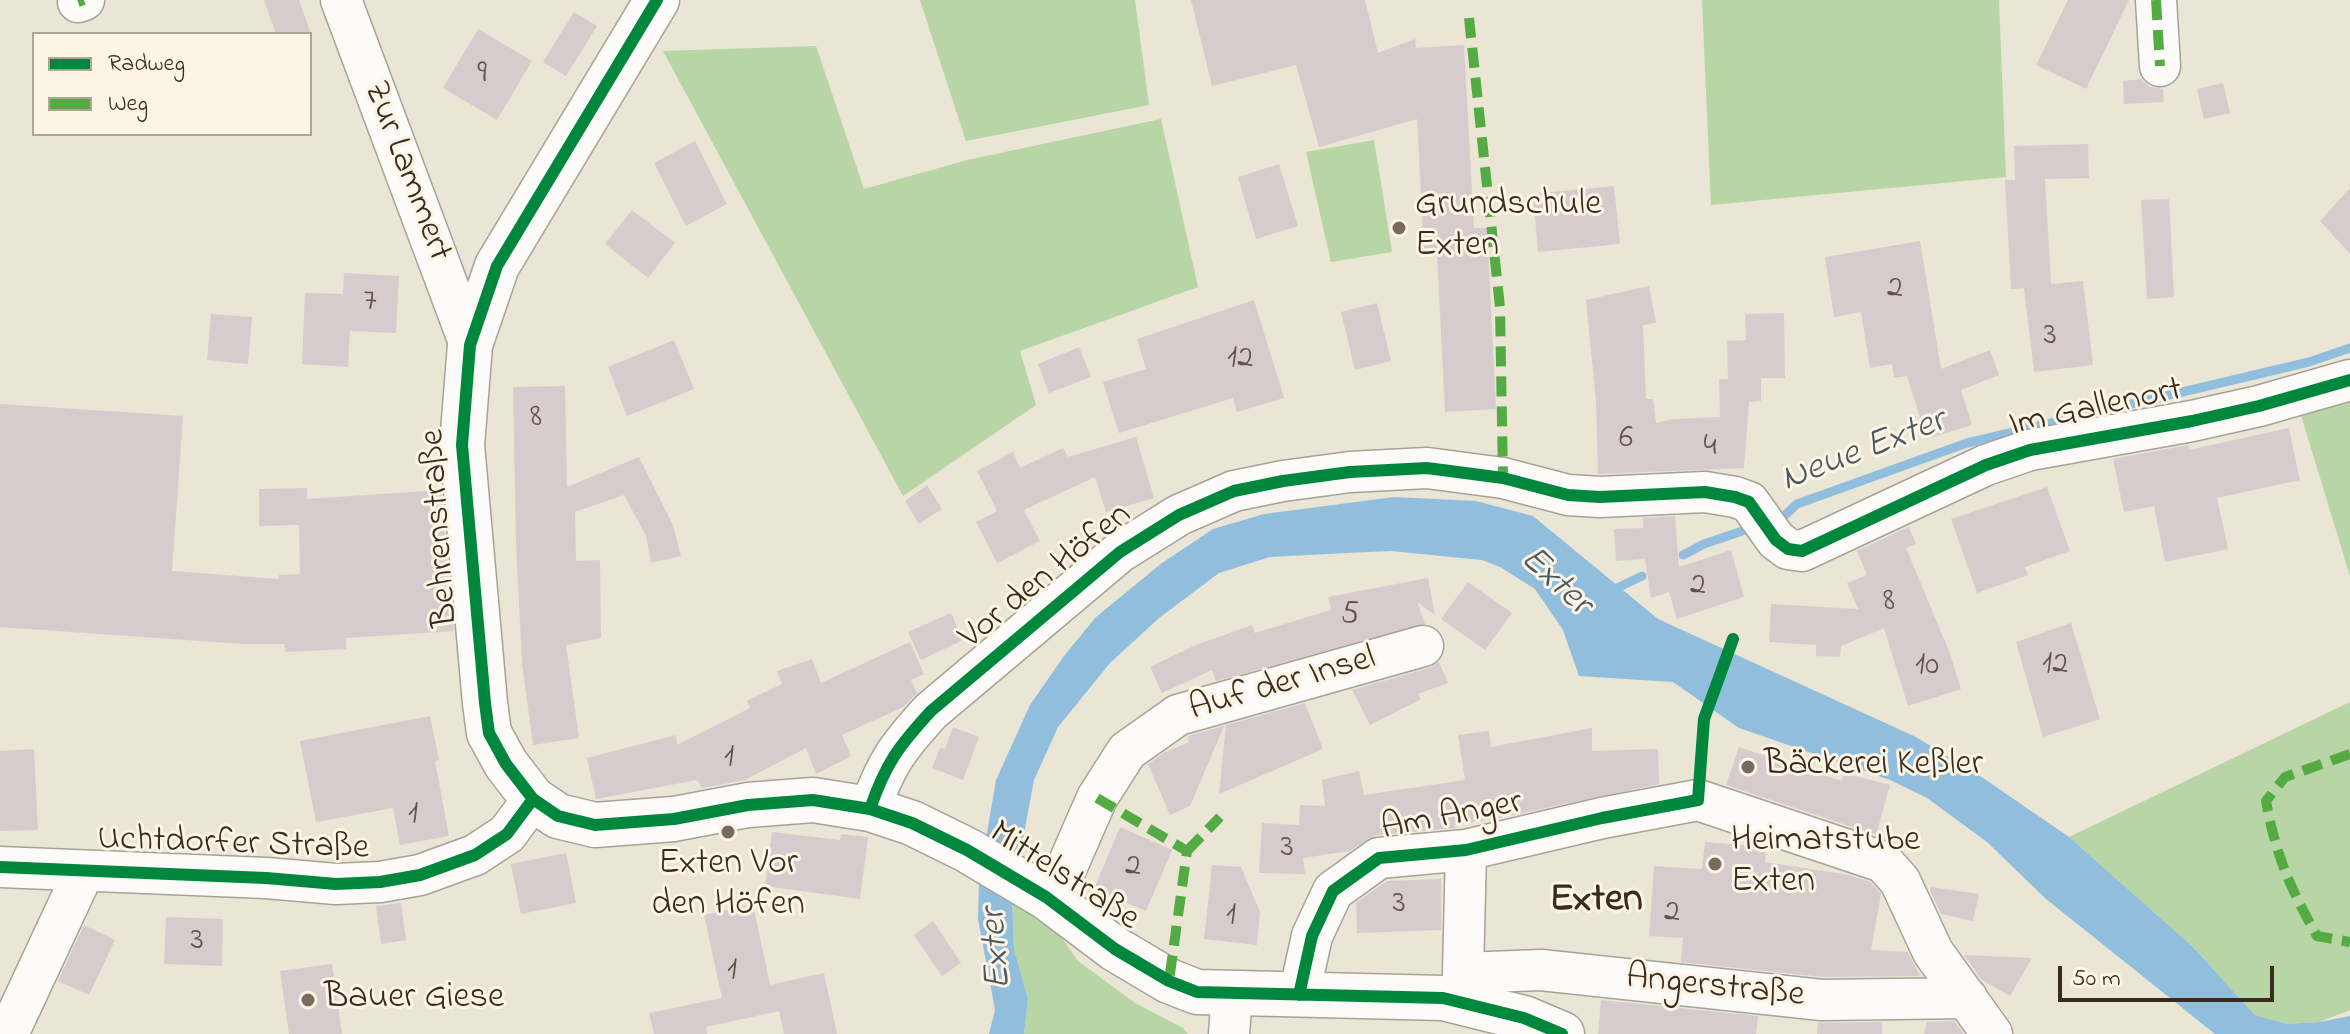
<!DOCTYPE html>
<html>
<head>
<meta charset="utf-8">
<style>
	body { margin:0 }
	#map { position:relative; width:2350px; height:1034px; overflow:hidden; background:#eae5d5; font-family:"Indie Flower",sans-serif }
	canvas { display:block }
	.legend { position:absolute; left:32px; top:32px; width:280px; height:104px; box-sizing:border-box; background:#fcf5e5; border:2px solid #afa495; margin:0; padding:10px 14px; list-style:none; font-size:24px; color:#3b2a1e }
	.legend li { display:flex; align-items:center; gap:16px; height:40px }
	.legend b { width:40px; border:2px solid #afa495 }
	.scale { position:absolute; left:2058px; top:966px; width:216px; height:36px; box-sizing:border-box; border:4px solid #3b2a1e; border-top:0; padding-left:10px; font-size:24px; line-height:28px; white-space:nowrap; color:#3b2a1e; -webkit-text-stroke:6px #fcf5e5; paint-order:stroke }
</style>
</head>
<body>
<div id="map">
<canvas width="2350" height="1034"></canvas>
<ul class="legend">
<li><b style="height:10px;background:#00873e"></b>Radweg</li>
<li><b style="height:10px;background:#55ab43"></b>Weg</li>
</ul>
<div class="scale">50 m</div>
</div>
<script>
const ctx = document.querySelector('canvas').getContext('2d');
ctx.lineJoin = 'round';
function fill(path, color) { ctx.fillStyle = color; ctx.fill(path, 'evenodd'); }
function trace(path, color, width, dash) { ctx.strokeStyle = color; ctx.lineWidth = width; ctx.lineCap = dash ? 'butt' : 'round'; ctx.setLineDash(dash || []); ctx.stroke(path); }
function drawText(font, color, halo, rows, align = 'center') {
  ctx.font = font + ' "Indie Flower",sans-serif'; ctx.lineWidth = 6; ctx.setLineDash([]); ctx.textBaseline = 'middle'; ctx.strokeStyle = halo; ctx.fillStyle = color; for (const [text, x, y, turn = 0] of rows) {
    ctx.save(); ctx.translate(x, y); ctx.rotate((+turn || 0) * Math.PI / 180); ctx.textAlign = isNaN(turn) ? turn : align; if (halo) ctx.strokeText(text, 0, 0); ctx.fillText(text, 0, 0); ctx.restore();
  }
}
fill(new Path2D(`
	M920,0H1135L1149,105L966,141Z
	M1702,0H1999L2006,177L1711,205Z
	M816,46L864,189L967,160L1161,119L1198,287L1020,351L1036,405L903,496L663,51Z
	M1374,140L1392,252L1331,262L1306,152Z
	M2350,396V576L2300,412Z
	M2350,702V1010L2319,1022L2287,1024L2255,1015L2192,946L2069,837Z
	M1012,898L1042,909L1078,961L1135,1003L1183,1028L1188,1034H1024L1028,999L1014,949Z`), '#b7d5a5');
fill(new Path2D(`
	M1394,497L1476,501L1533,516L1658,619L1916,737L1986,780L2069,837L2192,946L2255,1015L2287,1024L2319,1022L2350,1016V1034H2215L2046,899L1987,842L1927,798L1890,780L1739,728L1673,682L1579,676L1563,630L1535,589L1500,567L1482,560L1391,551L1347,553L1270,557L1219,573L1159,618L1110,663L1058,727L1034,780L1012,898L1014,949L1028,999L1024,1034H989L995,1010L978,919L979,880L996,780L1030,705L1064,656L1096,617L1162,563L1213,529L1264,514Z`), '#91bedd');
trace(new Path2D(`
	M1775,519L1783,517L1797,504L1967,443L2309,362L2350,348
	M1683,555L1704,544L1754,527
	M1611,591L1642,576`), '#91bedd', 9);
fill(new Path2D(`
	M264,0H299L311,34H276Z
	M1191,0H1365L1378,53L1415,39L1416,48L1464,45L1474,228H1487L1496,409L1445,412L1437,254L1424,255L1417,119L1319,147L1296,65L1212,86Z
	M2068,0H2129L2086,89L2036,65Z
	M574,12L597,26L566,76L543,62Z
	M478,29L532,61L497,120L443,88Z
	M2141,79L2150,87L2163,89L2164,102L2124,104L2123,81Z
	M2223,83L2230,113L2204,119L2197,89Z
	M695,141L727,204L686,226L654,163Z
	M2088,144L2089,178L2045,179L2051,284L2083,281L2093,365L2034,372L2024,288L2011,289L2005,180H2015L2014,146Z
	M1279,164L1298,226L1256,239L1238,177Z
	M1614,186L1620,244L1538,252L1533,194Z
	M2350,188V254L2320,221Z
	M2169,199L2174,297L2147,299L2141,200Z
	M632,210L675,243L648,278L605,244Z
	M1920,241L1941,369L1990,350L1999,375L1961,390L1972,425L1927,439L1907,376L1894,378L1892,364L1870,368L1861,312L1834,317L1825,257Z
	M344,273L399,276L396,333L350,331L348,367L302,364L305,293L343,294Z
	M1649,286L1656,323L1643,325L1646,399H1653L1656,423L1673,419L1720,417L1719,379H1728L1727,341L1746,340L1745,314L1784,313L1785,378H1761V401L1749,402L1744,468L1598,474L1596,402L1586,300Z
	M1254,300L1284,398L1237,412L1233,398L1119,433L1103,382L1146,369L1137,339Z
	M1377,303L1391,361L1355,370L1341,312Z
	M211,314L252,317L248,364L207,360Z
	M674,340L694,389L627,416L608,367Z
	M1079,347L1091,377L1049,393L1038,364Z
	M565,386L567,487L639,457L673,525L681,556L651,563L646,536L624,495L575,512L576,561L600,560L601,638L566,645L579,738L533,745L522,663L516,544L513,387Z
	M0,404L183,416L172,571L279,579V575L300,574L299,525L259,526V489L307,488V499L441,490L454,631L346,638V649L286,652L284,644H243L0,627Z
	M2289,428L2300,480L2217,498L2228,549L2165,562L2154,506L2124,512L2113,459L2188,445L2189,450Z
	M1136,437L1154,498L1106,512L1095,477L1024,510L1040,541L997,563L976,522L997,511L977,471L1013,452L1020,468L1063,448L1068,457Z
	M927,485L942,509L919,524L905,501Z
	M2047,487L2070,551L2025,567L2028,575L1977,593L1951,519Z
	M1675,516L1679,567L1731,550L1744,597L1677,619L1669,592L1651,598L1645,559L1616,561L1614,529L1643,528V518Z
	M1909,527L1916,544L1906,548L1949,651L1961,689L1908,706L1884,628L1841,646L1840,657L1816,656V645L1769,642L1771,604L1858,609L1847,583L1867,575L1857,551Z
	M1428,578L1435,615L1417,602L1425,624L1216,681L1212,670L1162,693L1150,667L1196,645L1252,625L1255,633L1331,610L1328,597Z
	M1468,582L1512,613L1485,650L1441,619Z
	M951,613L963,640L921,660L908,632Z
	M2071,623L2100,719L2043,737L2016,642Z
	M910,642L924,674L911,680L917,693L903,707L842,735L851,756L816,774L806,748L745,780L702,788L697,780L596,799L587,758L676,735L677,745L750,708L747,701L782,684L777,671L812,659L821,683Z
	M1439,662L1448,683L1418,694L1421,699L1370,725L1352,690L1429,668Z
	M1305,703L1323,749L1219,794L1226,725Z
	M430,716L439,760L435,761L449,836L400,845L393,808L316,822L300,741Z
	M1224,726L1190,806L1170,815L1148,764L1164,753L1189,742L1188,736Z
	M953,727L979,737L963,780L932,768L940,748L945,749Z
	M1592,728V751L1658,749L1659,784L1499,818L1454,825L1455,828L1377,835L1349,851L1303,858L1305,874L1259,873L1262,823L1299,825L1300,805L1325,806L1322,780L1359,771L1364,795L1465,780L1458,735L1489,731L1491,747Z
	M1739,747L1842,781L1844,773L1890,785L1876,835L1726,785Z
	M34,749L38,830L0,831V751Z
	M1120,827L1172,850L1146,911L1094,889Z
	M772,832L840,840L841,834L868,837L860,899L765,886Z
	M1705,842L1766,847L1765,862L1849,875L1870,882L1881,894L1871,950L1908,952L1920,976L1823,977L1681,962L1683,938L1649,936L1654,866L1702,869Z
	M566,853L576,903L521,914L511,864Z
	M1212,865L1241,867L1260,912L1257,945L1204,939Z
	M1441,879V930L1357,933L1356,903L1387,881Z
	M1931,887L1979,894L1973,921L1941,914L1930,891Z
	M401,903L406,940L381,944L376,906Z
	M753,904L770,985L824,973L837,1034H784L779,1011L706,1027L707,1034H654L649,1013L722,998L704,915Z
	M166,917L223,919L222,966L164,964Z
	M933,921L961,963L942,976L914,935Z
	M84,925L115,940L89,995L58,981Z
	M1964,955L2032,958L2010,996L1982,980Z
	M332,964L342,1034H289L280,971Z
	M1601,1000L1758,1016L1756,1034H1598Z
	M1954,1021L1964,1034H1924L1927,1022Z
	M1882,1022V1034H1817L1818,1023Z`), '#d6ccce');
const minor = new Path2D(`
	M341,0L470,345
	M2156,0L2160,66
	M78,2L84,0
	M870,809C886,763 898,747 931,711L1120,552L1179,515L1234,491L1283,481L1350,472L1427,468L1503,478L1568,495L1600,497L1705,492L1735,497L1749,502L1776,540L1788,549L1802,551L1986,465L2030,450L2192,421L2259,406L2350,380
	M0,867L266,878L336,884L380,882L420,875L475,855L507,834L533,799
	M1052,901L1097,798L1127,751L1178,715L1423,646
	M1463,973L1466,850
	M1299,995L1312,936L1333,891L1379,858L1466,850L1602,818L1698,800L1883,862L1900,881L1933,952L1992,1034
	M1462,1002L1463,973L1541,970L1822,1000L1967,998
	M8,1034L84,871
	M1229,1034L1232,994`);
const major = new Path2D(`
	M657,0L497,266L470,345L462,445L485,703L489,733L506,764L533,799L558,816L595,825L674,819L748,805L813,800L870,809L912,823L967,850L1046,897L1115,949L1169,981L1197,992L1443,998L1524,1018L1562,1034`);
trace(minor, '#a7a297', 43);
trace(major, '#a7a297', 47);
trace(minor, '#fcfbf9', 40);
trace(major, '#fcfbf9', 44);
trace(new Path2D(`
	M2156,0L2160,66
	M78,2L84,0
	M1469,18L1500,307L1503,478
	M2350,754L2285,777L2266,801C2276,856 2290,888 2317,936L2350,942
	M1097,798L1187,851L1169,981
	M1187,851L1220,817`), '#55ab43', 10, [20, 10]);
trace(new Path2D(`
	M657,0L497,266L470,345L462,445L485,703L489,733L506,764L533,799L558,816L595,825L674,819L748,805L813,800L870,809L912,823L967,850L1046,897L1115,949L1169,981L1197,992L1443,998L1524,1018L1562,1034
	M870,809C886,763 898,747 931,711L1120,552L1179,515L1234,491L1283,481L1350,472L1427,468L1503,478L1568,495L1600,497L1705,492L1735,497L1749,502L1776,540L1788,549L1802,551L1986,465L2030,450L2192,421L2259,406L2350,380
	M0,867L266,878L336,884L380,882L420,875L475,855L507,834L533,799
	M1299,995L1312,936L1333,891L1379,858L1466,850L1602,818L1698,800L1704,719L1733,639`), '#00873e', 12);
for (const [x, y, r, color] of [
	[1399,228,8,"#786b5e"],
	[1748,767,8,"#786b5e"],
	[728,832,8,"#786b5e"],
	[1715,864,8,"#786b5e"],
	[308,1000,8,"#786b5e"]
]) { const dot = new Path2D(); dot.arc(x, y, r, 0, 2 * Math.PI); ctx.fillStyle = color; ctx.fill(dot); trace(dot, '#fcf5e5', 3); }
drawText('32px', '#62524a', null, [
	["9",482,76],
	["2",1895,291],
	["7",370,304],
	["3",2050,338],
	["12",1240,361],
	["8",536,420],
	["6",1626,441],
	["4",1710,449],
	["2",1698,588],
	["8",1889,604],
	["5",1350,617],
	["12",2055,667],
	["10",1927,668],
	["1",729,760],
	["1",413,817],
	["3",1287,850],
	["2",1133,869],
	["3",1399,906],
	["2",1672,915],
	["1",1231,918],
	["3",197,943],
	["1",732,973]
]);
drawText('36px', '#3b2a1e', '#fcf5e5', [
	["Zur Lammert",405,172,69],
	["Im Gallenort",2096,410,-12],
	["Behrenstraße",442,528,-94],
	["Vor den Höfen",1047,578,-39],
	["Auf der Insel",1283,686,-16],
	["Am Anger",1452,818,-11],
	["Uchtdorfer Straße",233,846,2],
	["Mittelstraße",1063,878,33],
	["Angerstraße",1715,989,6]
]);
drawText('36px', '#3b2a1e', '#fcf5e5', [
	["Grundschule",1415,207],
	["Exten",1415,248],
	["Bäckerei Keßler",1764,767],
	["Heimatstube",1731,843],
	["Exten",1731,884],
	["Exten Vor",728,866,"center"],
	["den Höfen",728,907,"center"],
	["Bauer Giese",324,1000]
], 'left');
drawText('italic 38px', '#4c5862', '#fcf5e5', [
	["Neue Exter",1864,453,-21],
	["Exter",1554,583,43],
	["Exter",999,949,-94]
]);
drawText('bold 40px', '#3b2a1e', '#fcf5e5', [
	["Exten",1596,902]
]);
</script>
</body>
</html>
